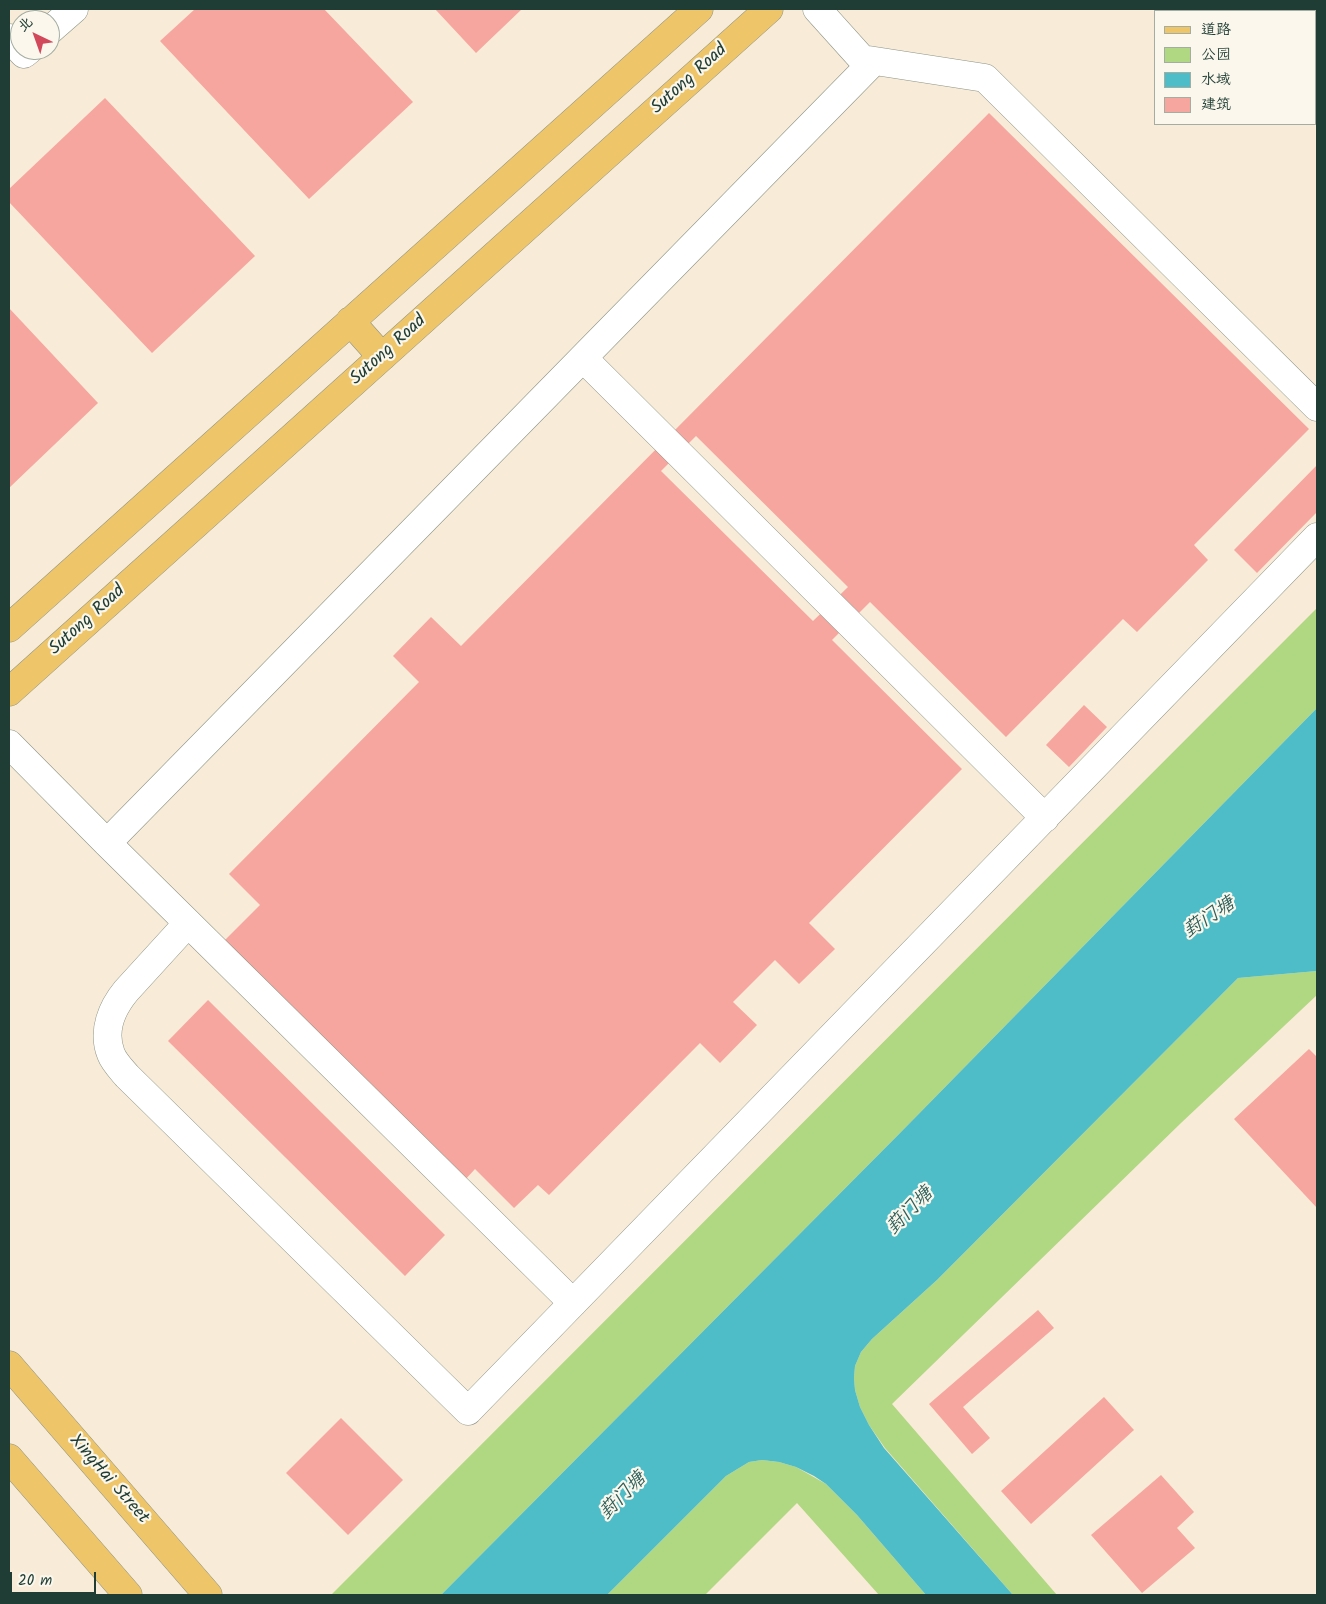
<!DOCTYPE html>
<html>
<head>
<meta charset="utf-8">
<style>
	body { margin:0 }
	#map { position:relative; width:1326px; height:1604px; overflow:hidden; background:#f8ebd8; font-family:Kalam,"LXGW WenKai TC",sans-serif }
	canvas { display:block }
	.frame { position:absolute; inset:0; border:10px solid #1f3d34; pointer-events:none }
	.legend { position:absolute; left:1154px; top:10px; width:162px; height:115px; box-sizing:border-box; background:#fbf7ec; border:1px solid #a3ada2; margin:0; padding:6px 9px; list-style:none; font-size:15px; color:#1f3d34 }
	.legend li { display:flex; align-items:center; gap:10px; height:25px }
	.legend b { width:25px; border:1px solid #a3ada2 }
	.north { position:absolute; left:10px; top:10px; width:50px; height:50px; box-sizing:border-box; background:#fbf7ec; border:1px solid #a3ada2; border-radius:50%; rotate:318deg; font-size:14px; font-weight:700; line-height:20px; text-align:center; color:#1f3d34 }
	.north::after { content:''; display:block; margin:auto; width:18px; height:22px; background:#d1495b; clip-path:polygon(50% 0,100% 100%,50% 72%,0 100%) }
	.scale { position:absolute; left:10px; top:1572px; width:86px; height:22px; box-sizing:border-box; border:2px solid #1f3d34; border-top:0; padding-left:6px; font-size:15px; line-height:18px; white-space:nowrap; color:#1f3d34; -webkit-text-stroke:4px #fbf7ec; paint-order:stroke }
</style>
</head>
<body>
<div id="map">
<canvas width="1326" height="1604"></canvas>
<div class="frame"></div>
<ul class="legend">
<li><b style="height:6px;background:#eec569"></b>道路</li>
<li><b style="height:14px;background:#b0d781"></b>公园</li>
<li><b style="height:14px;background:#4fbdc7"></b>水域</li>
<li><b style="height:14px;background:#f6a69e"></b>建筑</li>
</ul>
<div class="north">北</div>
<div class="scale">20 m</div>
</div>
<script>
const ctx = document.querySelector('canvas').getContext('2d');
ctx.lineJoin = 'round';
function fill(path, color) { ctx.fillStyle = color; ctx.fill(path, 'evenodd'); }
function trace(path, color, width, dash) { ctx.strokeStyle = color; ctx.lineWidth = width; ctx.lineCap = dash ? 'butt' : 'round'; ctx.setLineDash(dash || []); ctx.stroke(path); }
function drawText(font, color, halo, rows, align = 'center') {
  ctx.font = font + ' Kalam,"LXGW WenKai TC",sans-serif'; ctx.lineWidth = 4.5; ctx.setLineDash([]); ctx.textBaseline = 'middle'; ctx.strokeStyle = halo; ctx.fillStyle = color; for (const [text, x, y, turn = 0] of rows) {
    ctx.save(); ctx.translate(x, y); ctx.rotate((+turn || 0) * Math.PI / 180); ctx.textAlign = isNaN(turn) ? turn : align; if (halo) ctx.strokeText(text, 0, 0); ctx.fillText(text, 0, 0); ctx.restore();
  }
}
fill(new Path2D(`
	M1317,608V708L900,1133L441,1595H331Z
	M1317,971V995L1181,1123L892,1404L1057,1595H1013L885,1448L869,1425L860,1407L855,1390L854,1378L855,1366L861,1352L872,1339L937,1280L1238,978Z
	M762,1460L779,1462L796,1467L826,1484L857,1515L926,1595H879L797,1503L705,1595H607L726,1476L749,1462Z`), '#b0d781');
fill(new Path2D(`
	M1317,708V971L1238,978L937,1280L872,1339L861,1352L855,1366L854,1378L855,1390L860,1407L869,1425L884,1448L1013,1595H926L857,1515L826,1484L814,1476L796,1467L779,1462L762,1460L749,1462L726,1476L607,1595H441L900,1133Z`), '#4fbdc7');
fill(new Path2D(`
	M195,9H324L413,102L309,199L160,41Z
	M435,9H522L476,53Z
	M105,98L255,256L152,353L9,202V189Z
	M989,113L1309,429L1194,545L1208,560L1137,632L1123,619L1006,737L870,602L832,640L962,769L809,923L835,949L799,984L775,960L733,1002L757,1025L720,1063L700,1043L549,1195L538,1185L514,1208L475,1169L464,1181L223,942L260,905L229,874L419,682L393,656L431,617L461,646ZM696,436L848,587L813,621L661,471Z
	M9,308L98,403L9,488Z
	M1317,465V512L1257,573L1234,550Z
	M1084,705L1107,727L1069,767L1046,745Z
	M208,1000L445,1235L405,1276L168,1041Z
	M1309,1049L1317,1057V1208L1234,1119Z
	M1038,1310L1054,1328L963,1407L990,1438L972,1454L929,1404Z
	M1104,1397L1134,1430L1031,1524L1001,1491Z
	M341,1418L403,1480L348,1535L286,1473Z
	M1161,1475L1194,1512L1177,1528L1195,1548L1142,1593L1091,1535Z`), '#f6a69e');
const minor = new Path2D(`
	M817,9L862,59L985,78L1317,407
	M50,30L74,9
	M9,38L24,54L29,50
	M583,358L1045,818
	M9,744L107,843L573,1303L1317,537
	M107,843L873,62
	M188,923L126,991C112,1008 102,1031 111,1054C114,1062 121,1069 127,1076L468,1411L573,1303`);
const major = new Path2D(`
	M350,321L382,357
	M9,628L699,9
	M9,692L769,9
	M9,1365L208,1595
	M9,1458L128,1595`);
trace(minor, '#8c9486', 29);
trace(major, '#8c9486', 29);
trace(minor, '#fff', 28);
trace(major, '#eec569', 28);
drawText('18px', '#1f3d34', '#fbf7ec', [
	["Sutong Road",690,80,-42],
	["Sutong Road",389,351,-42],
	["Sutong Road",88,621,-42],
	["XingHai Street",108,1480,49]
]);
drawText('italic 19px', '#2b5d59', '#fbf7ec', [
	["葑门塘",1210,919,-33],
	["葑门塘",911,1212,-45],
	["葑门塘",624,1497,-45]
]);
</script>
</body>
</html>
